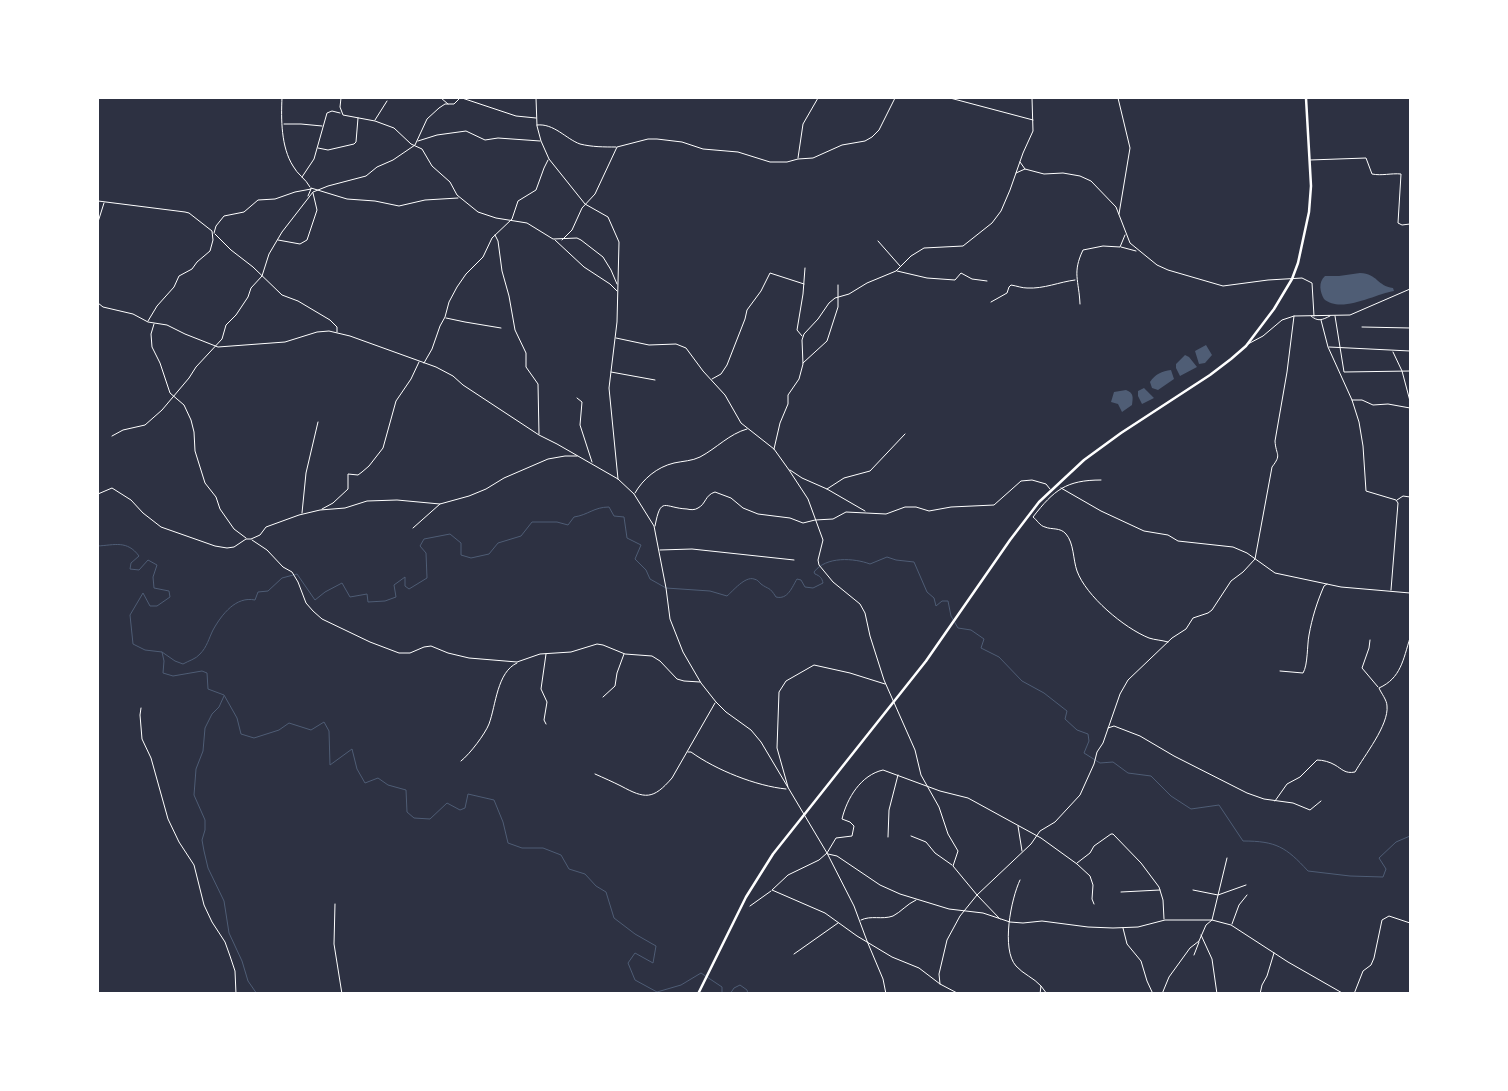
<!DOCTYPE html>
<html>
<head>
<meta charset="utf-8">
<style>
	body { margin:0 }
	#map { position:relative; width:1508px; height:1091px; overflow:hidden; background:#2d3142; font-family:Roboto,sans-serif }
	canvas { display:block }
	.frame { position:absolute; inset:0; border:99px solid #fff; pointer-events:none }
</style>
</head>
<body>
<div id="map">
<canvas width="1508" height="1091"></canvas>
<div class="frame"></div>
</div>
<script>
const ctx = document.querySelector('canvas').getContext('2d');
ctx.lineJoin = 'round';
function fill(path, color) { ctx.fillStyle = color; ctx.fill(path, 'evenodd'); }
function trace(path, color, width, dash) { ctx.strokeStyle = color; ctx.lineWidth = width; ctx.lineCap = dash ? 'butt' : 'round'; ctx.setLineDash(dash || []); ctx.stroke(path); }
fill(new Path2D(`
	M1360,273C1378,274 1377,286 1393,288L1394,291C1375,294 1341,314 1324,299C1320,292 1318,282 1325,276H1339Z
	M1206,345L1212,355L1205,363L1199,364L1195,351Z
	M1185,355L1189,357L1197,367L1180,376L1176,368V364Z
	M1171,370L1174,379L1158,390L1152,388L1150,382C1155,374 1162,371 1171,370Z
	M1144,388L1154,398L1142,404L1138,396V391Z
	M1126,390C1134,393 1133,397 1132,405L1122,412L1118,404L1111,402L1114,392Z`), '#4f5d75');
trace(new Path2D(`
	M98,546C115,545 127,540 139,556L131,563L130,569L139,570L148,560L157,565L153,577L154,588L169,591L170,597L157,606H150L143,593L130,615L133,644L145,650L162,652L164,661L163,673L173,676L202,671L207,673L208,689L224,695L237,718L241,734L254,738L279,730L289,723L311,730L324,722L329,731L330,765L352,749L357,769L365,783L378,778L388,785L406,790L407,812L414,818L430,819L447,803L460,810L465,808L468,794L494,800L503,822L508,843L522,848H543L561,855L569,869L585,874L596,886L606,892L614,918L635,934L656,946L653,963L635,953L628,963L635,980L657,992L681,985L701,973L722,987V994
	M162,652L175,661L183,664C188,661 196,659 200,654C207,647 209,638 213,630C222,614 236,596 255,600L258,592L268,591L282,578L297,574L315,600L325,592L342,583L350,597L367,594L368,602L385,601L396,597L394,585L405,577V586L409,589L427,578L426,553L420,546L424,539L450,534L461,543V555L471,558L489,554L498,543L521,536L532,522H557L568,525L574,517C588,515 594,507 609,507L614,516L624,517L627,538L641,545L635,559L646,570L650,579L666,588L710,591L727,596C733,591 745,576 754,579C758,580 758,581 761,584C769,590 769,586 776,597C788,600 792,587 797,579L801,580L805,587L813,588L823,583C822,578 820,576 815,574L814,572C826,556 854,558 870,564L887,557L896,560L914,562L927,592L934,598L936,606L942,601H948L951,616L958,628L971,630L984,639L981,648L999,657L1022,681L1044,693L1067,711L1065,719L1077,730L1088,734L1089,741L1084,753L1100,763L1113,762L1128,773L1151,776L1171,796L1191,809L1219,805L1243,841C1276,841 1286,847 1308,871L1350,876L1383,877L1386,869L1379,858L1396,842L1410,836
	M224,696L219,707L212,714L205,728L203,751L196,769L194,795L205,820V830L202,840L204,851L208,868L224,901L229,933L242,961L248,981L257,994
	M730,994L734,988L740,985L747,990L748,994`), '#4f5d75', 1);
trace(new Path2D(`
	M282,98C281,119 281,147 293,166C297,174 306,179 310,187
	M341,98L340,107L343,115L375,121L394,128L411,144L422,149L432,166L450,182L457,195L478,212L496,218L527,223L553,239L577,238L581,240L603,257L611,270L617,284
	M441,98L448,104
	M462,98L516,116L536,118
	M536,98L537,126L541,141L549,159L585,204L608,217L619,242L617,322L609,388L618,479
	M950,98L1033,120
	M1118,98L1130,148L1119,214
	M375,120L387,101
	M284,124H301L322,126
	M537,125C554,123 566,139 580,144C592,147 604,147 616,147
	M418,141L437,135L466,131L485,140L498,138L540,141
	M318,148L328,150L354,144L356,142L358,118
	M798,158L803,124L818,98
	M1310,160L1366,158L1372,174C1382,176 1391,173 1401,174L1398,223L1402,225L1410,224
	M1020,162L1025,169
	M1016,173L1025,169L1044,174L1063,173L1080,176L1091,181L1116,207L1130,243L1157,265L1168,270L1223,286L1268,280L1302,278L1312,283L1314,316
	M302,177L314,159L327,113L332,111L340,113
	M308,196L311,189
	M98,201L185,212L189,213L212,231L213,240L210,251L197,262L192,269L179,276L174,287L157,306L148,321
	M98,222L104,203
	M214,233L216,226L224,216L244,212L258,200L275,199L295,192L311,189V188L347,199L375,201L399,206L425,200L458,198
	M215,234L231,250L253,267L282,295L298,301L330,320L337,327V332
	M495,235L498,241L502,271L509,296L515,330L526,353V367L538,384L539,434
	M278,240L300,244L307,240L317,210L313,193
	M555,240L584,267L610,284L617,291
	M562,240L572,230L582,208L595,194L617,147L648,139H657L682,142L703,149L738,152L770,162H787L798,159L813,158L842,145L865,141L872,137L879,130L895,98
	M878,241L900,266
	M1121,247L1136,251
	M897,271L927,278L955,280L961,273L972,279L987,281
	M991,302L1007,293L1009,287L1011,285C1017,286 1022,288 1027,288C1044,289 1059,282 1075,280
	M98,303L103,307L133,314L148,322L167,325L185,334L218,347L285,342L317,332L329,331L350,336L436,367L453,376L463,385L539,435L557,444L618,479L634,494L654,526L666,588L670,619L683,652L701,683L716,702L726,712L751,730L761,742L827,853L854,906L867,941L883,979L886,994
	M1080,304C1079,280 1072,273 1083,250L1103,246L1120,247L1125,235
	M1311,316C1318,322 1322,320 1330,316
	M1335,316L1344,372L1410,371
	M446,318L465,322L501,328
	M1321,320L1328,347L1352,400L1359,422L1363,446L1366,491L1396,500L1398,503L1391,590
	M154,324L151,334L152,347L160,363L170,393L184,405L191,420L194,432L195,451L205,483L216,497L220,509L234,529L246,538
	M1362,327L1410,328
	M802,336L797,330L803,294L805,268
	M616,338L649,345L676,344L686,348L703,371L725,395L741,423L774,449L789,470L808,499L823,540L818,560L819,565L833,582L860,604L865,613L870,636L884,680L915,750L921,775L939,807L948,834L958,851L953,866L977,895L1000,919
	M1248,344L1263,336L1282,320L1294,316L1350,315L1410,289
	M1329,347L1410,351
	M1393,352L1402,371L1410,401
	M424,363L432,349L440,326L445,317L449,302L457,287L466,274L483,257L492,238L512,219L518,201L536,190L544,168L548,160
	M803,363L827,341L838,307V285
	M611,372L655,380
	M712,379L721,374L727,365L745,319L747,310L761,291L770,273L804,284
	M577,398L582,402L580,425L592,462
	M1352,400H1362L1373,405L1388,404L1410,408
	M112,436L123,430L145,425L162,410L189,378L196,367L222,339L226,325L236,315L248,297L251,288L262,276L269,254L282,232L313,192L328,186L366,176L377,167L393,160L415,145L427,119L439,108L445,104H454L460,98
	M774,449L780,423L788,404V395L799,379L803,364L802,340L804,334L818,319L829,303L835,298L849,294L867,283L896,271L911,256L924,248L963,246L992,223L1001,211L1010,190L1023,153L1033,131L1032,98
	M790,470L802,478L827,489L865,511
	M1101,480C1066,480 1054,490 1033,517C1037,520 1040,526 1045,527C1052,530 1060,527 1066,534C1074,543 1073,560 1077,571C1086,596 1124,628 1149,638C1155,640 1161,640 1168,642
	M1061,488L1101,511L1144,531L1168,535L1178,541L1233,547L1247,553L1275,573L1341,587L1410,593
	M827,489L844,478L870,471L905,434
	M635,493C643,479 657,467 674,463C683,461 692,461 700,457C717,448 729,434 747,429
	M98,494L112,488L131,500L143,513L161,527L215,546L227,548L234,547L246,539H251L260,535L266,527L299,515L320,510L345,508L367,501L397,500L440,504L469,496L486,489L504,478L548,459L565,456H577
	M1397,500L1403,496L1410,497
	M322,509L333,503L348,489V474L358,475L362,472L369,466L383,448L396,401L411,379L419,362
	M302,513L306,473L318,422
	M655,526C661,495 664,508 687,509C691,510 695,510 698,508C706,504 705,495 715,492L731,498L743,508L758,514L790,518L803,523L815,520L833,519L846,512L886,514L905,507H916L929,511L951,507L994,505L1021,481L1032,480L1046,484L1050,489
	M413,528L440,504
	M252,540L267,550L283,567L292,572L298,582L306,603L313,611L322,619L370,642L399,653H410L424,647L431,646L448,653L469,658L517,662L540,654L571,652L597,644L603,645L625,654L652,656L660,661L677,679L684,681L700,682
	M660,550L692,549L794,560
	M1370,640L1369,648L1362,668L1378,687
	M1280,671L1303,673C1308,665 1307,645 1309,635C1312,618 1317,602 1324,586L1327,584
	M603,697L615,686L617,673L624,654
	M141,708L140,715L142,739L151,758L168,819L179,842L194,865L204,905L212,922L225,942L230,956L235,971L236,994
	M546,724L544,720L547,702L541,689L546,654
	M1108,728L1114,726L1140,736L1174,756L1247,793L1264,799L1293,803L1310,810L1321,801
	M688,752H691C716,770 756,786 786,789
	M461,761C470,754 485,734 489,724C496,705 497,672 517,663
	M595,774C604,778 613,782 621,786C645,799 653,800 672,778L715,703
	M788,787L777,748L779,692L786,681L814,665L850,673L885,684
	M1275,801L1287,784L1300,777L1317,760C1323,760 1330,762 1335,765C1342,769 1345,774 1355,772C1364,756 1389,725 1387,706C1387,700 1381,693 1379,688C1401,678 1403,660 1410,638
	M1018,826L1022,851
	M911,836L926,842L935,853L952,865
	M888,837L889,810L898,775
	M828,854L837,856L880,885L900,894L949,909L983,913L1010,922L1023,923L1042,921L1088,927L1113,928L1138,927L1165,920H1212L1231,925L1288,962L1344,994
	M1077,863L1090,853L1094,846L1111,834H1113L1141,863L1159,887L1163,900L1164,919
	M1020,880C1011,899 1001,949 1016,966C1023,974 1034,978 1041,986L1040,994
	M1193,890L1218,895L1246,885
	M1121,892L1160,890
	M335,904L334,944L342,994
	M750,906L771,891
	M861,920C871,915 882,920 893,916C901,912 907,904 916,900
	M1232,924L1239,905L1247,895
	M1123,928L1127,944L1141,961L1147,981L1153,994
	M1201,935L1212,959L1217,994
	M794,954L838,923
	M1194,955L1199,942
	M940,984L939,974L947,940L960,916L977,895L1031,844L1040,831L1055,822L1080,795L1094,764L1097,752L1103,743L1120,694L1128,680L1172,638L1186,629L1193,618L1208,613L1212,610L1231,581L1243,572L1255,559L1272,467C1282,454 1276,456 1275,441L1287,372L1294,316
	M1041,986L1047,994
	M959,994L940,984L919,968L892,957L857,936L825,913L772,890L788,875L819,860L827,853L836,838L852,836L854,826L850,822L842,819C847,798 861,775 883,770L940,791L968,798L1041,838L1077,864L1090,876L1093,885L1092,899L1094,904
	M1162,994L1169,977L1190,948L1199,941L1206,925L1212,920L1227,858
	M1260,994L1262,985L1267,976L1274,953
	M1354,994L1363,971L1371,965L1374,958L1382,920L1389,916L1410,923
	M1408,994V993`), '#fff', 1);
trace(new Path2D(`
	M698,994L746,897L773,854L926,661L1010,540L1039,502L1084,460L1121,433L1210,375L1231,359L1246,346L1274,309L1292,279L1298,263L1309,212L1311,186L1306,98`), '#fff', 2.5);
</script>
</body>
</html>
